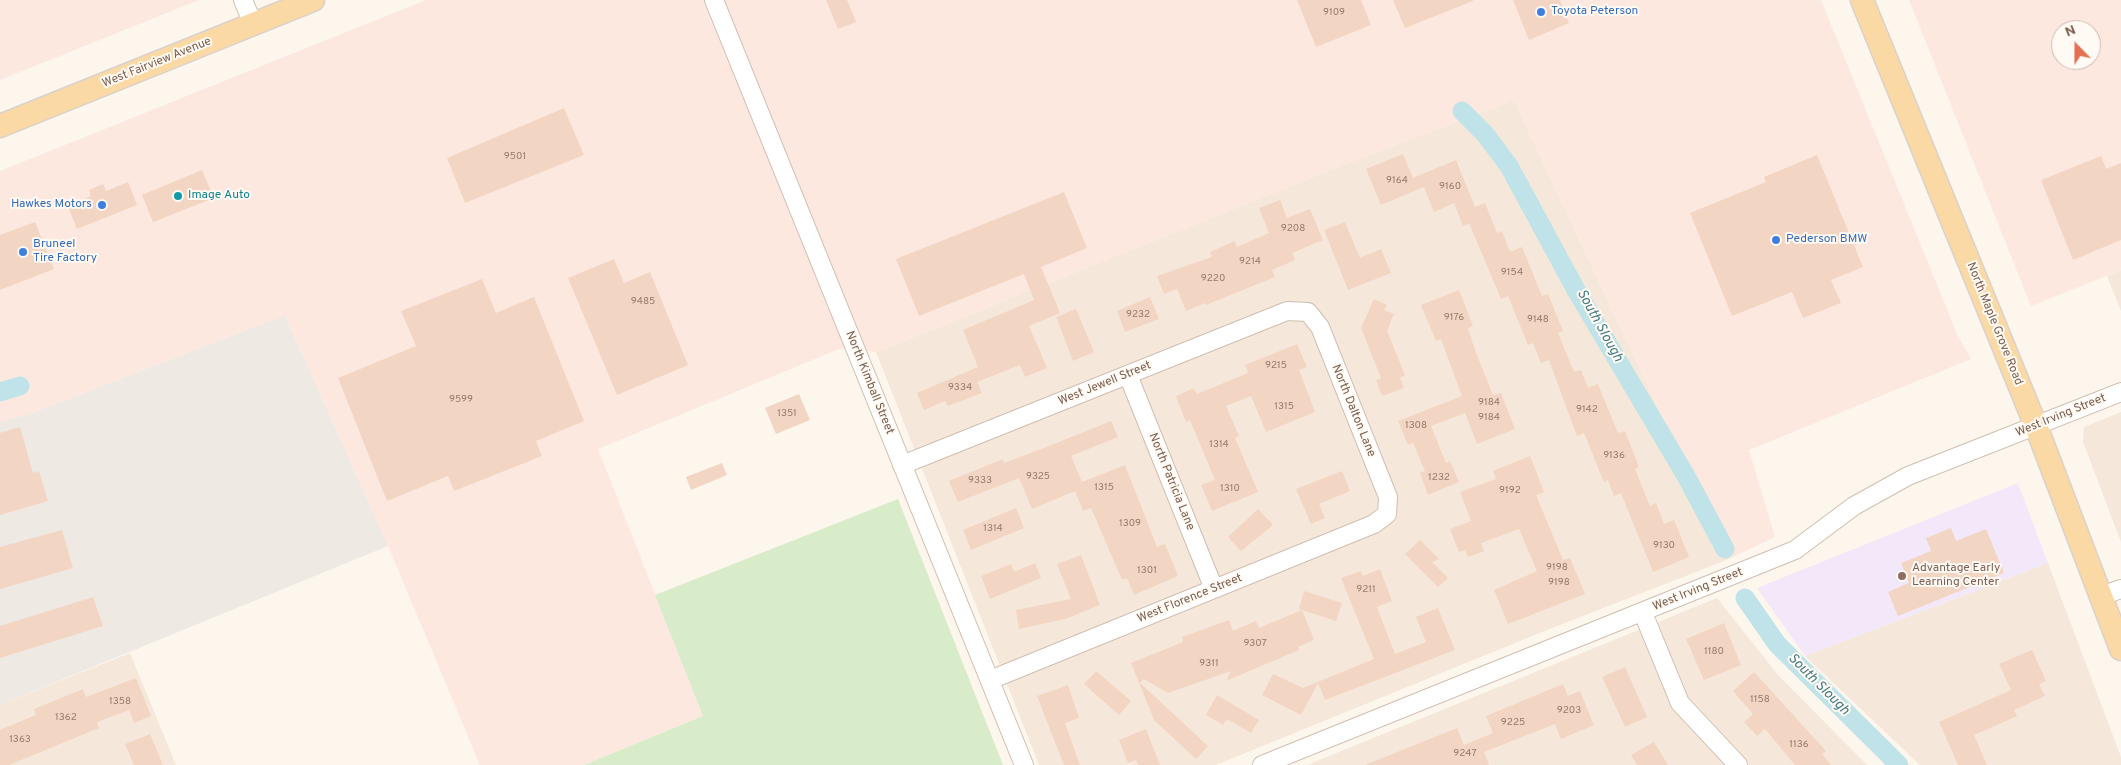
<!DOCTYPE html>
<html>
<head>
<meta charset="utf-8">
<style>
	body { margin:0 }
	#map { position:relative; width:2121px; height:765px; overflow:hidden; background:#fdf6ec; font-family:Overpass,sans-serif }
	canvas { display:block }
	.north { position:absolute; left:2051px; top:20px; width:50px; height:50px; box-sizing:border-box; background:#fffaf3; border:1px solid #cabbb1; border-radius:50%; rotate:338deg; font-size:14px; font-weight:700; line-height:20px; text-align:center; color:#7a5c4d }
	.north::after { content:''; display:block; margin:auto; width:18px; height:22px; background:#e76f51; clip-path:polygon(50% 0,100% 100%,50% 72%,0 100%) }
</style>
</head>
<body>
<div id="map">
<canvas width="2121" height="765"></canvas>
<div class="north">N</div>
</div>
<script>
const ctx = document.querySelector('canvas').getContext('2d');
ctx.lineJoin = 'round';
function fill(path, color) { ctx.fillStyle = color; ctx.fill(path, 'evenodd'); }
function trace(path, color, width, dash) { ctx.strokeStyle = color; ctx.lineWidth = width; ctx.lineCap = dash ? 'butt' : 'round'; ctx.setLineDash(dash || []); ctx.stroke(path); }
function drawText(font, color, halo, rows, align = 'center') {
  ctx.font = font + ' Overpass,sans-serif'; ctx.lineWidth = 4; ctx.setLineDash([]); ctx.textBaseline = 'middle'; ctx.strokeStyle = halo; ctx.fillStyle = color; for (const [text, x, y, turn = 0] of rows) {
    ctx.save(); ctx.translate(x, y); ctx.rotate((+turn || 0) * Math.PI / 180); ctx.textAlign = isNaN(turn) ? turn : align; if (halo) ctx.strokeText(text, 0, 0); ctx.fillText(text, 0, 0); ctx.restore();
  }
}
fill(new Path2D(`
	M1514,100L1729,559L1542,632L1216,765H1039L876,352L1348,163Z
	M2121,270V311L2107,276Z
	M2121,412V542L2083,442L2084,427Z
	M2048,563L2121,757V765H1920L1805,656Z
	M1717,598L1778,675L1867,765H1307Z
	M130,653L176,765H0V705Z`), '#f5e8da');
fill(new Path2D(`
	M0,0H199L0,80Z
	M426,0H1821L1957,334L1971,359L1749,450L1775,537L1729,559L1514,100L1348,163L876,352L839,349L598,449L703,716L584,765H480L388,546L285,315L27,415L0,421V171Z
	M1909,0H2121V270L2031,306ZM2061,30H2091V60H2061Z`), '#fde8e0');
fill(new Path2D(`
	M285,315L388,546L0,705V421L27,415Z`), '#efe9e4');
fill(new Path2D(`
	M2018,483L2048,563L1805,656L1757,588Z`), '#f3e8fa');
fill(new Path2D(`
	M898,499L1003,765H584L703,716L655,595Z`), '#d8ecc9');
trace(new Path2D(`
	M1462,111L1485,134L1509,166L1576,290L1686,476L1725,549
	M0,392L20,386
	M1745,598L1777,644L1899,765`), '#bfe3e8', 19);
fill(new Path2D(`
	M826,0H847L856,22L838,29Z
	M1297,0H1361L1371,25L1316,47Z
	M1393,0H1473V1L1405,28Z
	M1513,0H1560L1569,23L1529,40Z
	M564,108L584,155L465,203L447,158Z
	M1403,154L1413,178L1456,160L1475,207L1485,203L1497,233L1502,231L1510,252L1522,247L1542,296L1548,294L1563,331L1558,333L1574,372L1581,370L1588,388L1598,384L1618,433L1625,431L1639,467L1635,469L1650,506L1656,503L1664,524L1674,520L1689,557L1653,572L1621,493L1614,496L1608,480L1604,482L1584,433L1577,436L1549,360L1541,363L1533,343L1528,345L1508,296L1501,299L1469,223L1463,226L1454,203L1434,212L1424,187L1381,205L1366,169Z
	M1817,155L1863,267L1831,280L1841,303L1803,318L1792,292L1732,316L1690,213L1766,182L1764,177Z
	M2101,156L2106,169L2121,163V240L2073,260L2041,180Z
	M202,170L214,198L153,222L142,195Z
	M128,182L137,205L77,229L68,206L91,196L89,190L103,184L106,191Z
	M1064,192L1087,248L1041,267L1060,313L1029,326L1047,368L1025,377L1020,365L977,382L982,393L948,406L945,401L924,410L917,393L978,367L963,330L1034,300L1024,274L919,316L896,259Z
	M1280,200L1287,218L1310,209L1323,240L1292,253L1295,260L1272,270L1275,277L1206,305L1205,303L1186,311L1177,289L1164,294L1157,276L1212,257L1210,252L1234,241L1237,247L1269,233L1259,208Z
	M35,222L54,269L0,290V235Z
	M1345,222L1360,258L1381,249L1391,273L1348,290L1324,230Z
	M614,259L624,283L650,272L688,365L617,395L568,278Z
	M482,279L496,313L534,297L584,421L536,441L542,456L454,491L448,476L387,501L338,378L416,346L401,311Z
	M1459,290L1473,326L1468,328L1476,353L1493,395L1501,393L1515,429L1477,444L1465,413L1431,426L1446,463L1450,461L1459,482L1428,495L1420,473L1425,471L1413,443L1408,445L1398,421L1462,396L1441,339L1436,341L1421,305Z
	M1150,297L1159,319L1125,332L1117,311Z
	M1374,299L1387,305L1384,310L1394,314L1387,331L1405,375L1400,378L1404,388L1382,396L1376,380L1381,378L1361,328Z
	M1076,309L1094,352L1073,361L1056,317Z
	M1297,344L1307,367L1299,370L1315,412L1266,432L1251,396L1226,406L1239,436L1235,438L1258,492L1212,511L1201,485L1215,480L1190,420L1186,422L1176,396L1194,388L1197,394L1248,373L1245,365Z
	M799,394L810,420L776,434L765,408Z
	M1111,421L1118,437L1071,456L1082,482L1125,465L1157,547L1165,544L1178,576L1134,595L1127,578L1122,580L1091,508L1083,511L1075,491L1032,509L1019,478L958,502L949,481L1003,459L1004,463L1044,448Z
	M20,427L33,473L39,471L48,501L0,515V433Z
	M1530,456L1544,492L1536,495L1563,560L1570,558L1585,594L1508,624L1494,590L1537,571L1519,529L1481,543L1484,551L1468,557L1465,550L1459,552L1450,529L1471,521L1460,492L1496,479L1493,471Z
	M722,463L727,475L691,490L686,477Z
	M1342,471L1350,491L1319,504L1325,518L1311,524L1296,489Z
	M1016,508L1024,528L971,550L963,530Z
	M1258,509L1273,525L1241,551L1228,537Z
	M1951,528L1956,541L1986,529L2004,573L1898,616L1888,592L1909,583L1901,563L1931,551L1926,538Z
	M62,530L73,568L0,589V547Z
	M1420,540L1439,559L1432,562L1448,578L1438,587L1405,554Z
	M1081,555L1100,605L1065,619L1019,629L1016,610L1071,599L1057,564Z
	M1035,563L1041,578L990,599L981,576L1011,564L1014,572Z
	M1380,569L1392,601L1377,607L1395,654L1426,642L1416,617L1438,608L1455,650L1325,700L1318,683L1301,715L1262,695L1273,674L1303,688L1374,659L1341,578L1361,571L1363,576Z
	M1304,591L1342,603L1336,621L1302,610L1314,640L1298,647L1299,650L1226,681L1231,671L1168,693L1144,679L1140,683L1208,746L1196,759L1154,720L1131,663L1183,642L1182,637L1229,620L1233,631L1256,621L1259,628L1302,610L1299,609Z
	M93,597L103,626L0,658V626Z
	M1724,623L1741,665L1704,680L1686,639Z
	M2032,650L2046,681L2039,684L2045,696L2014,710L2017,716L1974,735L1987,765H1958L1939,722L2011,690L1999,664Z
	M1625,667L1647,717L1625,727L1602,677Z
	M1096,671L1131,701L1119,715L1084,684Z
	M1754,672L1826,751L1822,754L1831,765H1795L1765,729L1757,736L1744,722L1753,714L1733,691Z
	M136,678L151,716L134,723L129,710L97,722L99,728L9,765H0V730L36,715L34,709L83,689L86,697Z
	M1563,684L1568,696L1580,691L1594,725L1561,739L1555,724L1484,752L1489,765H1365L1457,728L1464,745L1493,733L1486,716Z
	M1068,685L1079,718L1065,723L1080,765H1064L1037,696Z
	M1217,695L1259,720L1251,733L1227,719L1223,725L1206,715Z
	M1146,729L1160,765H1138L1136,760L1128,763L1119,740Z
	M150,734L163,765H134L125,744Z
	M1654,742L1668,765H1637L1631,755Z`), '#f3d5c3');
const minor = new Path2D(`
	M243,0L253,24
	M714,0L1024,765
	M1128,375L1214,589
	M902,465L1287,311L1308,312L1320,327L1388,497L1387,514L1374,524L990,680
	M2101,596L2121,589
	M1643,613L1680,703L1738,765
	M1262,765L1795,550L1854,506L1908,476L2121,392`);
const major = new Path2D(`
	M1862,0L2036,426L2121,649
	M0,126L313,0`);
trace(minor, '#d1beb0', 20);
trace(major, '#dad1cd', 25);
trace(minor, '#fff', 18);
trace(major, '#fbd9a5', 22);
for (const [x, y, r, color] of [
	[1541,12,5,"#3f7fe0"],
	[178,196,5,"#0f9aa8"],
	[102,205,5,"#3f7fe0"],
	[1776,240,5,"#3f7fe0"],
	[23,252,5,"#3f7fe0"],
	[1902,576,5,"#8d6e63"]
]) { const dot = new Path2D(); dot.arc(x, y, r, 0, 2 * Math.PI); ctx.fillStyle = color; ctx.fill(dot); trace(dot, '#fffaf3', 2); }
drawText('10px', '#987a6a', null, [
	["9109",1334,13],
	["9501",515,157],
	["9164",1397,181],
	["9160",1450,187],
	["9208",1293,229],
	["9214",1250,262],
	["9154",1512,273],
	["9220",1213,279],
	["9485",643,302],
	["9232",1138,315],
	["9176",1454,318],
	["9148",1538,320],
	["9215",1276,366],
	["9334",960,388],
	["9599",461,400],
	["9184",1489,403],
	["1315",1284,407],
	["9142",1587,410],
	["1351",787,414],
	["9184",1489,418],
	["1308",1416,426],
	["1314",1219,445],
	["9136",1614,456],
	["9325",1038,477],
	["1232",1439,478],
	["9333",980,481],
	["1315",1104,488],
	["1310",1230,489],
	["9192",1510,491],
	["1309",1130,524],
	["1314",993,529],
	["9130",1664,546],
	["9198",1557,568],
	["1301",1147,571],
	["9198",1559,583],
	["9211",1366,590],
	["9307",1255,644],
	["1180",1714,652],
	["9311",1209,664],
	["1158",1760,700],
	["1358",120,702],
	["9203",1569,711],
	["1362",66,718],
	["9225",1513,723],
	["1363",20,740],
	["1136",1799,745],
	["9247",1465,754]
]);
drawText('12px', '#366cbe', '#fffaf3', [
	["Toyota Peterson",1551,12],
	["Hawkes Motors",92,205,"right"],
	["Pederson BMW",1786,240],
	["Bruneel",33,245],
	["Tire Factory",33,259]
], 'left');
drawText('12px', '#7a5c4d', '#fffaf3', [
	["West Fairview Avenue",157,63,-22],
	["North Maple Grove Road",1994,324,68],
	["North Kimball Street",869,383,68],
	["West Jewell Street",1105,384,-22],
	["North Dalton Lane",1353,411,68],
	["West Irving Street",2061,416,-22],
	["North Patricia Lane",1171,482,68],
	["West Irving Street",1698,590,-22],
	["West Florence Street",1190,599,-22]
]);
drawText('12px', '#0d838f', '#fffaf3', [
	["Image Auto",188,196]
], 'left');
drawText('12px', '#785e54', '#fffaf3', [
	["Advantage Early",1912,569],
	["Learning Center",1912,583]
], 'left');
drawText('italic 14px', '#437c86', '#fffaf3', [
	["South Slough",1599,326,61],
	["South Slough",1818,685,45]
]);
</script>
</body>
</html>
